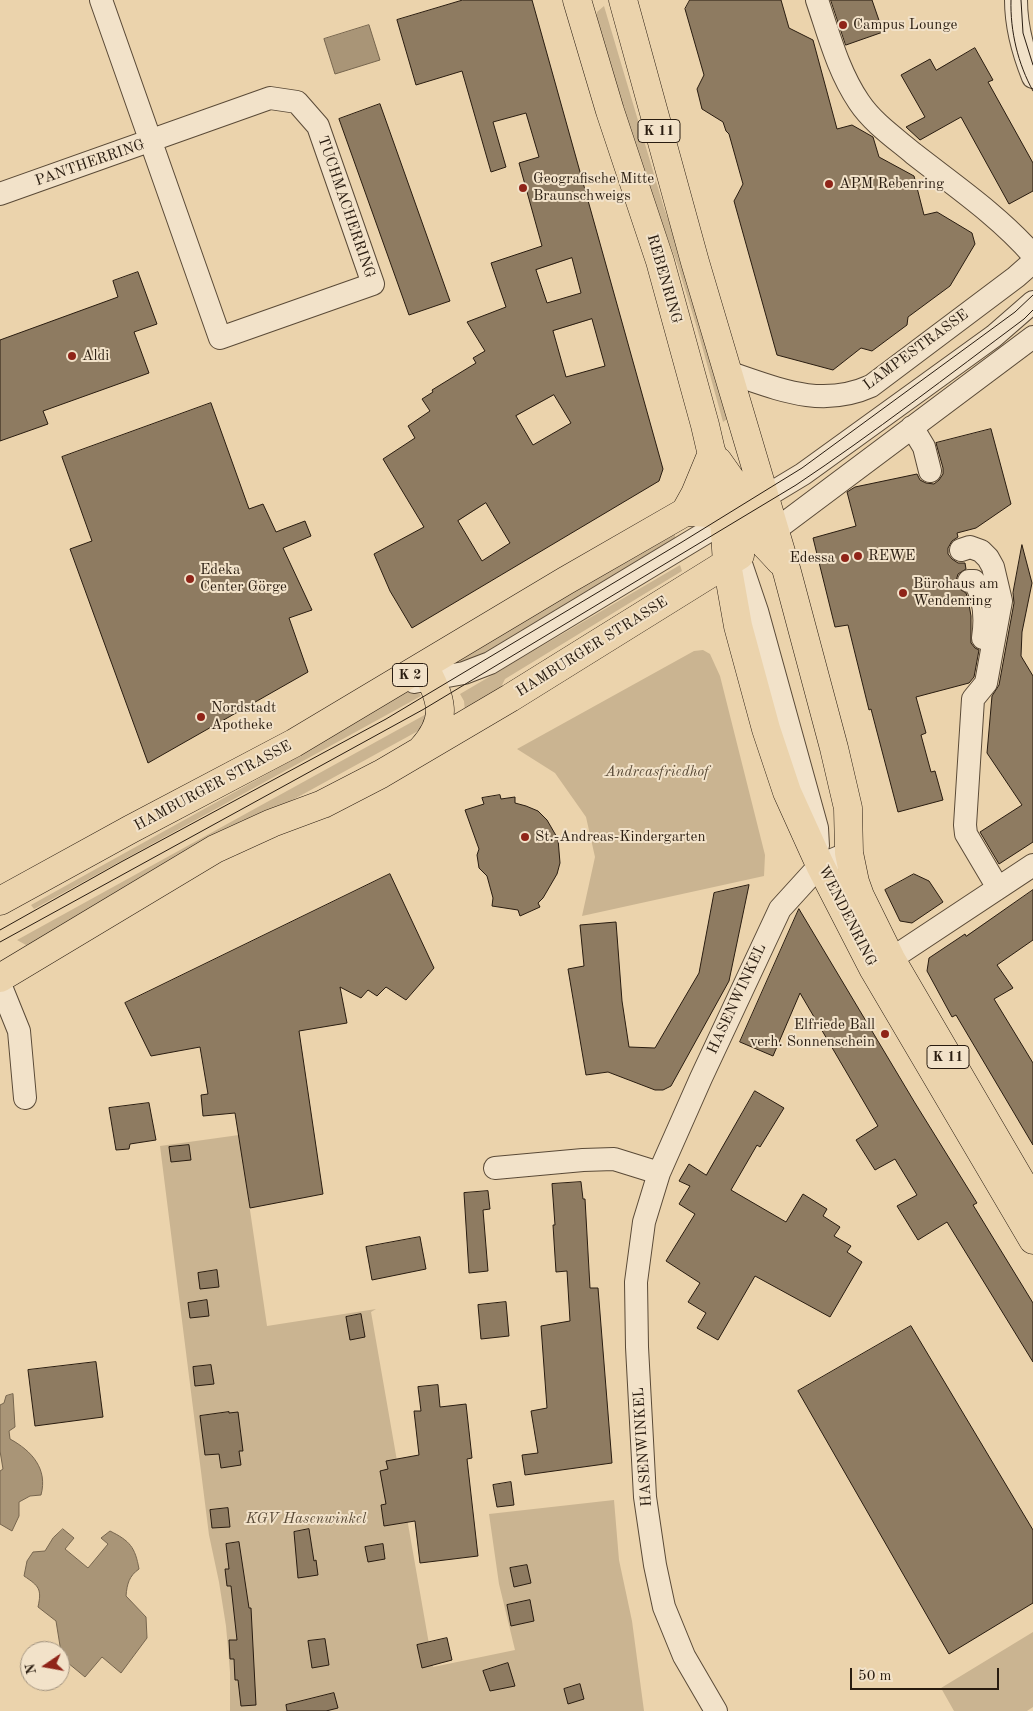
<!DOCTYPE html>
<html>
<head>
<meta charset="utf-8">
<style>
	body { margin:0 }
	#map { position:relative; width:1033px; height:1711px; overflow:hidden; background:#ebd3ac; font-family:"Old Standard TT",serif }
	canvas { display:block }
	.north { position:absolute; left:20px; top:1641px; width:50px; height:50px; box-sizing:border-box; background:#f2e2c9; border:1px solid #a2937f; border-radius:50%; rotate:258deg; font-size:14px; font-weight:700; line-height:20px; text-align:center; color:#291c10 }
	.north::after { content:''; display:block; margin:auto; width:18px; height:22px; background:#8f2418; clip-path:polygon(50% 0,100% 100%,50% 72%,0 100%) }
	.scale { position:absolute; left:850px; top:1668px; width:149px; height:22px; box-sizing:border-box; border:2px solid #291c10; border-top:0; padding-left:6px; font-size:15px; line-height:18px; white-space:nowrap; color:#291c10; -webkit-text-stroke:4px #f2e2c9; paint-order:stroke }
</style>
</head>
<body>
<div id="map">
<canvas width="1033" height="1711"></canvas>
<div class="north">N</div>
<div class="scale">50 m</div>
</div>
<script>
const ctx = document.querySelector('canvas').getContext('2d');
ctx.lineJoin = 'round';
function fill(path, color) { ctx.fillStyle = color; ctx.fill(path, 'evenodd'); }
function trace(path, color, width, dash) { ctx.strokeStyle = color; ctx.lineWidth = width; ctx.lineCap = dash ? 'butt' : 'round'; ctx.setLineDash(dash || []); ctx.stroke(path); }
function drawText(font, color, halo, rows, align = 'center') {
  ctx.font = font + ' "Old Standard TT",serif'; ctx.lineWidth = 4; ctx.setLineDash([]); ctx.textBaseline = 'middle'; ctx.strokeStyle = halo; ctx.fillStyle = color; for (const [text, x, y, turn = 0] of rows) {
    ctx.save(); ctx.translate(x, y); ctx.rotate((+turn || 0) * Math.PI / 180); ctx.textAlign = isNaN(turn) ? turn : align; if (halo) ctx.strokeText(text, 0, 0); ctx.fillText(text, 0, 0); ctx.restore();
  }
}
fill(new Path2D(`
	M604,6L664,208L686,267L729,418L723,422L697,328L677,263L632,144L595,22L597,12Z
	M674,530L676,542L488,654L445,668Z
	M680,565L682,571L505,679L500,689L465,712L464,701L460,694Z
	M703,650L710,654L720,676L765,855L764,876L582,916L595,857L586,817L555,773L517,749L694,651Z
	M406,691L420,694L421,696L34,909L31,905L305,753Z
	M430,712L425,725L418,731L207,847L39,946L26,945L17,940Z
	M239,1135L267,1326L376,1309L371,1312L433,1667L515,1650L499,1584L489,1514L614,1500L619,1560L632,1621L644,1711H230V1672L226,1626L219,1582L209,1535L160,1146Z
	M1033,1632V1707L1027,1711H954L941,1688Z`), '#cab491');
const water = new Path2D(`
	M369,25L380,60L335,74L324,39Z
	M13,1394L15,1427L9,1431L10,1439C32,1451 48,1469 41,1495L30,1496L19,1502V1516L12,1531L0,1524V1471L3,1469L0,1451V1405L4,1403L6,1396Z
	M63,1529L74,1538L65,1549L88,1568L108,1544L101,1538L110,1531C130,1541 135,1547 139,1569C129,1576 127,1584 126,1596L146,1617L147,1638L121,1673L102,1657L85,1677L62,1658L56,1621L38,1607C42,1589 39,1586 24,1576L27,1561L33,1552L45,1551L53,1538Z`);
fill(water, '#a99577');
trace(water, '#76654e', 1);
const building = new Path2D(`
	M463,0H532L663,469L659,481L412,628L390,591L374,554L424,527L383,459L415,438L408,426L430,411L422,399L433,392L432,390L476,363L473,358L485,351L467,322L506,307L491,263L542,246L519,163L539,157L526,113L493,122L506,167L491,172L462,71L416,85L397,20ZM572,258L581,293L547,303L536,270ZM592,319L605,366L566,377L553,331ZM554,395L571,423L533,445L516,416ZM486,503L510,543L482,561L458,521Z
	M690,0H781L789,28L813,40L837,129L852,125L873,137L879,157L914,176L924,215L937,212L972,233L975,244L950,286L908,317L907,325L872,351L861,348L833,370L777,355L734,201L743,184L729,134L726,131L723,122L702,109L697,89L704,75L685,9Z
	M831,0H872L883,32L846,45Z
	M975,48L993,80L988,82L1033,163V191L1009,204L961,117L920,140L906,127L925,117L901,75L930,59L936,70Z
	M380,104L450,301L409,315L339,119Z
	M138,272L157,324L134,332L149,373L43,411L48,424L0,441V340L118,297L113,281Z
	M211,403L249,509L263,504L276,532L305,521L311,536L283,548L312,610L289,618L308,672L148,763L70,549L92,541L62,457Z
	M991,429L1011,504L976,528L957,533L958,537L952,541L948,548V554L952,559L958,563H965L966,569L958,574L956,581L958,588L966,593L968,599L971,616V643L975,648L979,650L974,677L969,683L916,697L926,733L921,735L931,772L935,771L943,800L898,812L871,709L869,710L848,625L835,627L813,538L856,526L847,492L855,487L917,474L920,480L926,483L934,484L939,480L943,474V468L936,443Z
	M1022,545L1032,583L1022,632L1021,656L1033,676V842L999,864L980,832L1022,805L987,753L992,696L999,685L1014,603L1013,593Z
	M500,795L501,799L515,797V803L526,806L538,811L547,820L558,839L560,863L557,874L543,898L538,903L540,907L520,916L518,910L492,906L493,898L487,876L479,868L477,855L479,849L465,810L484,804L482,798Z
	M390,874L434,968L406,1000L386,987L377,996L368,990L361,998L340,987L347,1023L299,1031L323,1194L250,1208L235,1113L203,1116L201,1095L208,1094L200,1047L151,1056L125,1003Z
	M914,874L929,881L943,902L912,923L900,921L885,890Z
	M749,885L729,981L671,1086L663,1090H655L608,1072L586,1075L568,969L584,966L580,925L616,922L622,1001L629,1047L655,1048L699,973L714,893Z
	M1033,890V940L997,965L1013,988L994,999L1033,1063V1145L956,1015L952,1017L927,971L929,958L965,934L966,936Z
	M799,909L915,1103L977,1203L973,1205L1033,1303V1362L947,1222L918,1240L897,1206L917,1195L895,1159L875,1170L856,1140L878,1126L800,993L773,1056L740,1042Z
	M755,1091L784,1108L760,1147L757,1145L731,1190L786,1222L803,1194L827,1209L823,1216L840,1227L834,1236L851,1246L847,1252L862,1262L830,1317L755,1276L718,1340L697,1328L706,1313L688,1302L700,1283L666,1261L695,1214L679,1204L690,1186L679,1181L689,1164L706,1175Z
	M149,1103L156,1140L130,1144L129,1149L116,1150L109,1108Z
	M189,1145L191,1160L171,1162L169,1147Z
	M581,1182L583,1199H585L590,1288H598L612,1463L525,1475L522,1455L538,1453L531,1411L547,1408L541,1326L570,1321L567,1271L556,1272L553,1225H555L552,1184Z
	M488,1191L490,1209L483,1210L488,1271L469,1273L464,1193Z
	M420,1237L426,1269L372,1280L366,1247Z
	M217,1270L219,1287L200,1289L198,1273Z
	M207,1300L209,1316L190,1318L188,1303Z
	M506,1302L509,1336L481,1339L478,1305Z
	M361,1314L365,1337L350,1340L346,1317Z
	M911,1326L1033,1530V1603L949,1654L798,1391Z
	M96,1362L103,1417L35,1426L28,1370Z
	M211,1365L214,1384L195,1386L193,1367Z
	M438,1385L440,1407L466,1404L472,1458L467,1459L478,1556L420,1563L415,1521L384,1526L381,1505L386,1504L380,1471L388,1469L386,1461L419,1455L414,1411H421L418,1387Z
	M229,1412V1413L238,1412L243,1451H239L241,1465L221,1468L219,1454L205,1455L200,1416Z
	M511,1482L514,1505L497,1507L493,1485Z
	M228,1508L230,1527L212,1528L210,1510Z
	M309,1529L314,1561L316,1560L318,1575L298,1578L294,1532Z
	M239,1542L249,1608H251L256,1705L241,1706L238,1680H235L234,1659H230L229,1640H237L231,1586H227L225,1569H229L226,1544Z
	M383,1544L385,1559L368,1562L365,1547Z
	M527,1565L531,1583L514,1587L510,1568Z
	M530,1600L534,1621L511,1626L507,1605Z
	M447,1638L452,1660L422,1668L417,1645Z
	M325,1639L329,1665L312,1668L308,1641Z
	M508,1663L515,1686L490,1691L483,1671Z
	M580,1684L584,1699L568,1704L564,1689Z
	M334,1693L338,1708L326,1711H287L286,1705Z`);
fill(building, '#8e7b61');
trace(building, '#291c10', 1);
const minor = new Path2D(`
	M817,0C829,35 838,71 859,102C873,123 895,138 914,154C955,186 999,216 1033,255
	M1016,0C1016,27 1023,52 1033,77
	M0,194L270,98L297,102L318,126L373,284L220,338L101,0
	M727,372C776,388 820,409 871,386L1016,277L1033,262
	M912,427L924,447L930,471
	M774,531L1033,337
	M733,540L757,611L817,828L818,846
	M961,550L970,547L981,551L988,558L993,567L1001,601L986,683L973,699L965,825L966,834L998,888
	M969,581H974C985,598 986,618 983,638
	M414,682L464,673L490,663L803,474L994,336L1033,302
	M891,959L1033,865
	M0,984L19,1031L25,1098
	M495,1168L583,1160L614,1159L659,1173
	M716,1711L684,1656L664,1607L655,1565L645,1497L637,1347L636,1282L644,1222L659,1173L701,1078L780,909L820,865L849,853`);
const major = new Path2D(`
	M577,0L610,111L660,261L705,425L721,494L724,516L727,564L738,626L766,729L787,792L820,865L874,970L1033,1240
	M623,0L695,262L787,572L834,748L848,808L849,853L855,882L860,896L891,959L1033,1202
	M718,461L747,502L769,527
	M685,512L695,494L712,453
	M422,749C450,718 441,699 424,666
	M0,901L131,829L294,743L565,581L685,512C734,511 749,527 780,561
	M0,978L215,849L272,823L323,804L381,774L510,698L740,555`);
trace(minor, '#5a4a37', 24);
trace(major, '#291c10', 29);
trace(minor, '#f2e2c9', 22);
trace(major, '#ebd3ac', 28);
trace(new Path2D(`
	M1011,0C1010,31 1018,64 1033,91
	M1021,0L1023,33L1033,65
	M0,930L121,862L386,719L682,542L802,468L1015,312L1033,295
	M0,942L424,709L796,485C874,433 949,375 1024,319L1033,310`), '#291c10', 1);
for (const [x, y, r, color] of [
	[843,25,5,"#8f2418"],
	[829,184,5,"#8f2418"],
	[523,188,5,"#8f2418"],
	[72,356,5,"#8f2418"],
	[858,556,5,"#8f2418"],
	[845,558,5,"#8f2418"],
	[190,579,5,"#8f2418"],
	[903,593,5,"#8f2418"],
	[201,717,5,"#8f2418"],
	[525,837,5,"#8f2418"],
	[885,1034,5,"#8f2418"]
]) { const dot = new Path2D(); dot.arc(x, y, r, 0, 2 * Math.PI); ctx.fillStyle = color; ctx.fill(dot); trace(dot, '#f2e2c9', 2); }
for (const [x, y, w] of [
	[659,131,42],
	[410,675,35],
	[948,1057,42]
]) { const box = new Path2D(); box.roundRect(x - w / 2, y - 11.5, w, 23, 4); ctx.fillStyle = '#f2e2c9'; ctx.fill(box); trace(box, '#291c10', 1); }
drawText('bold 14px', '#291c10', null, [
	["K 11",659,131],
	["K 2",410,675],
	["K 11",948,1057]
]);
drawText('15px', '#291c10', '#f2e2c9', [
	["Campus Lounge",853,25],
	["Geografische Mitte",533,179],
	["Braunschweigs",533,196],
	["APM Rebenring",839,184],
	["Aldi",82,356],
	["REWE",868,556],
	["Edessa",835,558,"right"],
	["Edeka",200,570],
	["Center Görge",200,587],
	["Bürohaus am",913,584],
	["Wendenring",913,601],
	["Nordstadt",211,708],
	["Apotheke",211,725],
	["St.-Andreas-Kindergarten",535,837],
	["Elfriede Ball",875,1025,"right"],
	["verh. Sonnenschein",875,1042,"right"]
], 'left');
drawText('15px', '#291c10', '#f2e2c9', [
	["PANTHERRING",90,163,-19],
	["TUCHMACHERRING",346,207,71],
	["REBENRING",664,279,74],
	["LAMPESTRASSE",916,350,-36],
	["HAMBURGER STRASSE",592,647,-32],
	["HAMBURGER STRASSE",213,786,-28],
	["WENDENRING",847,916,63],
	["HASENWINKEL",737,999,-65],
	["HASENWINKEL",643,1447,-94]
]);
drawText('italic 15px', '#594a37', '#f2e2c9', [
	["Andreasfriedhof",657,772],
	["KGV Hasenwinkel",306,1519]
]);
</script>
</body>
</html>
